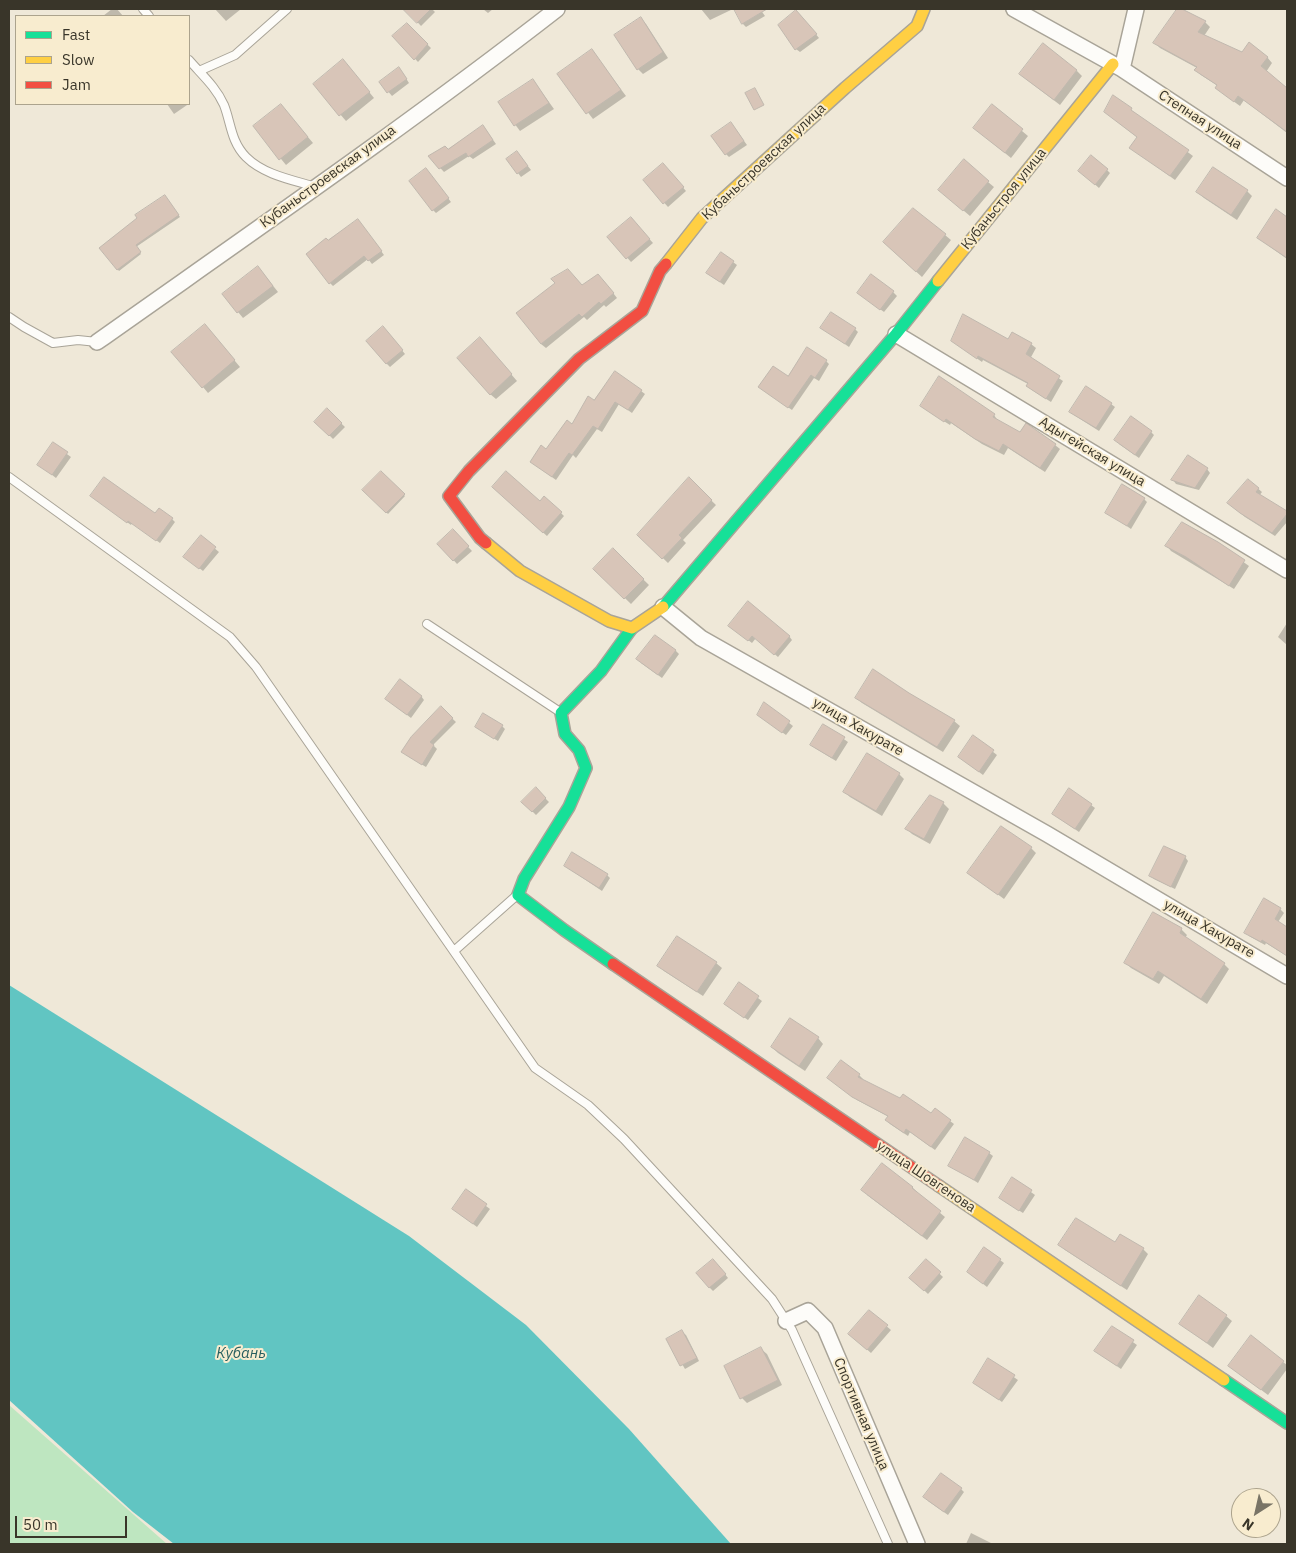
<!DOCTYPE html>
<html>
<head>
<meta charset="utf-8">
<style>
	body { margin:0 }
	#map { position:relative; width:1296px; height:1553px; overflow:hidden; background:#efe8d8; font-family:"IBM Plex Sans",sans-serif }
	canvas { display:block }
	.frame { position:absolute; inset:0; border:10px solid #393529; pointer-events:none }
	.legend { position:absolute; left:15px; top:15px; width:175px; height:90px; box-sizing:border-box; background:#f8eccf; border:1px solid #aca38d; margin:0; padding:6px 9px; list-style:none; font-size:15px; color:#393529 }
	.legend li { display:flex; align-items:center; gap:10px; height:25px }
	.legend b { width:25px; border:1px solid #aca38d }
	.north { position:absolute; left:1231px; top:1488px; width:50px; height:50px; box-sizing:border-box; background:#f8eccf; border:1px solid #aca38d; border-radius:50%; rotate:215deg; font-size:14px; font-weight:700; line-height:20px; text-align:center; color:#393529 }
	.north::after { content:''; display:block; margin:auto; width:18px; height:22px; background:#797466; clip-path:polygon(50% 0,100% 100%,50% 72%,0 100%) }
	.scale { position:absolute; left:15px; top:1516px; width:112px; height:22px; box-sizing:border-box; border:2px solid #393529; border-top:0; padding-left:6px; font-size:15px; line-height:18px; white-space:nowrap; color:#393529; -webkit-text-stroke:4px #f8eccf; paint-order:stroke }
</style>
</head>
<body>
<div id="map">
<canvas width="1296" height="1553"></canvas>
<div class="frame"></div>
<ul class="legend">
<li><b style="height:6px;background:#16e098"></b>Fast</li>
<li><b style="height:6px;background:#ffcf43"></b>Slow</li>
<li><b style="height:6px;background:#f24e42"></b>Jam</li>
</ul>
<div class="north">N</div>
<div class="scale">50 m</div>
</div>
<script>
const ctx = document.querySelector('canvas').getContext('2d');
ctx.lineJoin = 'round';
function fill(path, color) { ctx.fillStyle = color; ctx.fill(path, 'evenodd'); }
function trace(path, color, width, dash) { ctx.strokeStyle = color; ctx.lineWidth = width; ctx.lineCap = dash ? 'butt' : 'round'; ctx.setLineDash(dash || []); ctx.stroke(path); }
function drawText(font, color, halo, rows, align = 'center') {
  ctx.font = font + ' "IBM Plex Sans",sans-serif'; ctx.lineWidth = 4; ctx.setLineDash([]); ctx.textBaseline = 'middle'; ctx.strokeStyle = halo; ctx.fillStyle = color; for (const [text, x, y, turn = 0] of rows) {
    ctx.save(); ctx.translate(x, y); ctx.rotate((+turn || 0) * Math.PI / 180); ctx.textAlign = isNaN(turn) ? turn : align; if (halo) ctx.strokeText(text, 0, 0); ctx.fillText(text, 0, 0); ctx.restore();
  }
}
fill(new Path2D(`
	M9,1405L167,1544H9Z`), '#bee6c0');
fill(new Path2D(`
	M9,985L409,1236L526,1325L629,1429L731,1544H174L133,1512L9,1400Z`), '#61c5c2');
fill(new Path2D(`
	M112,9H117L123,16H103Z
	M215,9H241L226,21Z
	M409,9H432L435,12L421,26L407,11Z
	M483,9H493L488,13Z
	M701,9H733L710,20Z
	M736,9H760L765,16L746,27L743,24Z
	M1179,9L1205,22L1210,27L1204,36L1242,54L1267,57L1272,63L1266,72L1286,89L1287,88V133L1244,100L1240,106L1222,93L1218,86L1201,75L1196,70L1197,68L1160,48L1155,43Z
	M800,15L819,38L800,52L796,49Z
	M640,19L646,24L668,58L643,74L638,69Z
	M407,25L431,48L418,62L394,36Z
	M592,51L626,96L593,119L559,75Z
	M348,66L374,98L346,121L314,84Z
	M1077,71L1082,76L1060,105L1026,79Z
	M402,72L409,83L392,96L381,83Z
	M533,80L554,109L520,131L499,103Z
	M1113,97L1193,156L1175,180L1131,148L1138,138L1105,112Z
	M189,101L190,103L174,114L167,104H189Z
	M281,105L313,143L286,165L255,127Z
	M992,106L1028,136L1011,158L974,128Z
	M734,127L747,145L729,157L726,154Z
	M486,130L496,144L473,159L469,156L444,172L430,157L448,150Z
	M520,156L531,170L521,177L518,173Z
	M666,168L686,191L668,207L644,180Z
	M1107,170L1110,173L1099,188L1083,174Z
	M429,173L451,202L436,213L433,210Z
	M988,182L994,187L970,216L945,195Z
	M1247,191L1252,196L1237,220L1204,198L1198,192Z
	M166,198L180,217L136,247L141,254L119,271L101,248Z
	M1276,211L1287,219V259L1258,238Z
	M634,222L653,243L631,262L609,237Z
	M361,224L384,255L372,264L368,259L333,286L330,283L328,241Z
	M945,235L951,240L922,277L890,248Z
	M721,253L737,265L724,285L711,276Z
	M263,273L278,292L243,318L224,295Z
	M603,280L617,298L606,307L604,305L587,320L584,317L546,348L541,344L582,286Z
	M893,292L897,296L884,312L862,296Z
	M855,329L858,332L849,347L826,331Z
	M210,331L240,367L208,393L203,387Z
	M386,331L405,354L390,367L386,363Z
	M1009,340L1031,344L1036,348L1030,359L1063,381L1051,402L1032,390L1027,386L1028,384L983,360L982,362L952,341Z
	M486,345L517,381L496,399L490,394Z
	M826,361L829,364L819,381L814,378L792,410L763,390Z
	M939,377L994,415L998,421L1020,434L1055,445L1060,449L1045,472L1008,448L1004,455L982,444L951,423L950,425L926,410L921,406Z
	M641,391L645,394L632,413L619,404L602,432L597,429L576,458L573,455L556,480L531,462L547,450L595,402Z
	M1111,404L1115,407L1099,431L1074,415Z
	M327,410L345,427L333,439L316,422Z
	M1151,432L1154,435L1139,458L1119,444Z
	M53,444L71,457L56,478L39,465Z
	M1207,469L1210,473L1199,490L1176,484L1173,480Z
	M381,472L405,496L388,514L364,490Z
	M689,479L716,505L683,540L686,543L668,563L639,535Z
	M1248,480L1262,492L1259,496L1287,512V522L1275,536L1245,517L1233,507Z
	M497,491L540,503L561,513L564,516L547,536Z
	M95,499L172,519L175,522L160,543L132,523L131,525Z
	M1144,499L1147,502L1131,529L1106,512Z
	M453,531L472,551L457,564L439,544Z
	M201,537L219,552L203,571L189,560Z
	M1217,543L1249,566L1234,589L1171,551L1167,546Z
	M613,550L649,585L631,604L595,569Z
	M1287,623V645L1278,637Z
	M734,629L789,636L792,640L778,657L756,638L752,643Z
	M675,650L679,654L662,678L641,663Z
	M873,671L954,721L960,726L943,752L862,703L857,698Z
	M421,696L424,700L411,718L390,702Z
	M765,704L793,726L786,735L762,718Z
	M441,708L456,722L433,745L437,749L426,767L406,755Z
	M824,725L848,742L836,761L815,748Z
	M502,726L505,729L498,741L480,730Z
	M974,737L997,755L983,775L963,760Z
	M899,774L904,779L882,816L850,797L845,792Z
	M536,789L549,802L536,815L523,802Z
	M930,796L943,803L949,809L930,844L912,834L907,829Z
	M1091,805L1095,808L1079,832L1057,817Z
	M1031,848L1036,853L1004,899L969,873Z
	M1185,857L1188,861L1175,889L1154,879L1151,876Z
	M565,866L607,875L610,878L602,891Z
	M1280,909L1284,913L1278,922L1287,928V956L1266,943L1265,945L1249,936Z
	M1181,929L1187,935L1185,938L1224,964L1229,969L1207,1004L1164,976L1159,984L1131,968L1126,963Z
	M716,963L722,968L703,996L664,971L659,965Z
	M739,984L762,1001L748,1020L729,1007Z
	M818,1038L823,1044L805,1071L778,1053L772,1047Z
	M841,1062L859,1075L863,1079L861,1080L932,1114L950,1121L954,1124L935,1150L910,1132L908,1136L890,1124L887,1120L889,1117L857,1100L828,1078Z
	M989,1153L993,1156L978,1183L950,1165Z
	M882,1164L913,1188L917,1192L916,1193L945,1217L927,1240L867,1195Z
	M1013,1179L1035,1195L1023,1213L1004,1201Z
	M466,1191L490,1209L477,1227L453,1209Z
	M1115,1244L1143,1249L1148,1254L1127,1290L1065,1250L1060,1245Z
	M1000,1260L1004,1263L987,1287L968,1272Z
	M926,1261L943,1277L928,1294L911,1278Z
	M717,1264L728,1278L713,1291L709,1287Z
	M870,1312L891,1330L871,1353L854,1338Z
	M1226,1316L1232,1321L1213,1348L1181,1324Z
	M1113,1328L1137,1345L1121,1369L1095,1351Z
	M682,1332L686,1335L699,1361L685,1369L668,1340Z
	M761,1349L767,1354L782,1385L747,1403L742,1398Z
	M989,1360L1018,1380L1002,1402L975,1383Z
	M1283,1362L1287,1365V1369L1268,1395L1229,1366Z
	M961,1489L964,1492L948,1515L928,1501Z
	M971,1533L993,1544H966Z`), '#0003');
const building = new Path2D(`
	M403,9H431L417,23Z
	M734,9H767L742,24Z
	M1177,9H1182L1206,21L1198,32L1242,52L1249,42L1268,57L1261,66L1287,88V132L1238,96L1234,102L1215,88L1217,85L1194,70L1197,67L1153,43Z
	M796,10L817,34L795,50L778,25Z
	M641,17L663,52L637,70L614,35Z
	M407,23L428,44L414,60L392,36Z
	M1043,43L1077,70L1054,100L1019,74Z
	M592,49L621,90L586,114L557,74Z
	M343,59L370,92L339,116L313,84Z
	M399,67L407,79L387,93L379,82Z
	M533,79L549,103L514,126L498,102Z
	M755,88L764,105L754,110L745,93Z
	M1113,95L1132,108L1131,110L1189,150L1170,176L1129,148L1137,137L1104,112Z
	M281,104L308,137L279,160L253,126Z
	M992,104L1023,129L1005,153L973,128Z
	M731,122L744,141L725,155L711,136Z
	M483,125L493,140L468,157L466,153L439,169L428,156L445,146L448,149Z
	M517,151L528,166L517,174L506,159Z
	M1091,155L1108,169L1095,185L1078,171Z
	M964,159L989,181L963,211L938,190Z
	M663,163L684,187L663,204L643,180Z
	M1213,167L1248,190L1231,215L1196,192Z
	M426,168L449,198L432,211L409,181Z
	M165,195L179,215L136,245L141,252L117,270L99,248L137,218L135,215Z
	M913,208L946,234L916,272L883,242Z
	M1276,209L1287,217V258L1257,238Z
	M631,217L650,239L626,259L607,237Z
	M358,219L382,251L368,261L364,256L329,284L306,254L326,238L328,240Z
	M721,252L734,261L720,282L706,273Z
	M258,266L273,286L237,313L222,294Z
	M568,269L582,285L598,274L614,293L601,304L599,302L582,317L579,314L541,344L516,313L555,283L551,279Z
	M871,274L894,291L880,310L857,293Z
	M831,312L856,328L845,344L820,328Z
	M963,314L1008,339L1012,332L1032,343L1026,354L1060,376L1046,399L1026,386L1028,383L978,356L977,359L951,341Z
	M205,324L235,360L202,388L171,352Z
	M383,326L403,350L386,364L366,341Z
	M480,337L512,374L490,395L457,358Z
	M807,347L827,360L815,378L811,375L788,408L758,387L773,366L788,376Z
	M615,371L642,390L628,410L615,402L598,429L593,426L572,455L569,453L552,477L530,462L541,445L546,449L567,420L572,424L588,396L594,400Z
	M939,376L995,414L993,417L1020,432L1026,423L1056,444L1040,468L1003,444L999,451L975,439L946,419L944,422L920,406Z
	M1086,386L1112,403L1096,428L1069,412Z
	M327,408L342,423L329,436L314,422Z
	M1131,416L1152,431L1135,455L1114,440Z
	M53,442L68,452L52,475L37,465Z
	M1188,455L1208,468L1195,488L1171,480Z
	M381,471L405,494L386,513L362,490Z
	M506,471L540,501L544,496L562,512L543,533L492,487Z
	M104,477L155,513L159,508L173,518L156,541L128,521L127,523L90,496Z
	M689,477L712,500L679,535L682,538L662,559L637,535Z
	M1248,479L1259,488L1256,492L1287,511V514L1272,533L1240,513L1227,503Z
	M1122,484L1145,498L1127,526L1105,513Z
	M1182,522L1218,542L1245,560L1229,586L1186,557L1165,546Z
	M453,529L469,546L453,561L437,544Z
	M201,535L216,547L199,569L183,557Z
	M613,548L644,579L624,599L593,569Z
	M748,601L790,636L774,655L752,636L748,641L728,626Z
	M655,635L676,650L658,675L636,659Z
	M873,669L909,693L955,720L937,747L855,698Z
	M400,679L422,696L407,715L385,699Z
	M764,702L790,721L782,733L757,715Z
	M441,706L453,718L430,742L434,745L422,765L401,752L411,737Z
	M483,713L503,725L494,739L475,727Z
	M823,724L845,737L832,758L810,745Z
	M973,735L994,750L979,772L958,757Z
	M867,753L900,773L876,811L843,792Z
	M536,787L546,798L532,812L521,802Z
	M1069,788L1092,804L1075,829L1052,814Z
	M930,795L944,802L924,839L905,829Z
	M1001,826L1032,847L998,895L967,873Z
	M1164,846L1186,856L1171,887L1149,876Z
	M572,852L608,874L599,888L564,866Z
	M1264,898L1281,908L1275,919L1287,927V956L1262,940L1261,942L1244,933Z
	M1153,912L1182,928L1180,933L1225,963L1201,999L1158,971L1153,979L1124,963Z
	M677,936L717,962L697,992L657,966Z
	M739,982L759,996L744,1018L724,1004Z
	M790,1018L819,1037L799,1066L771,1047Z
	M841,1060L860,1074L858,1077L900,1098L903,1094L931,1113L935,1108L951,1120L931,1147L906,1129L904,1133L885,1120L888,1116L852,1097L827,1078Z
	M965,1137L990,1152L974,1180L948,1166Z
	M882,1163L913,1187L912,1188L941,1211L922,1236L861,1190Z
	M1012,1177L1032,1190L1019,1211L999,1198Z
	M466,1189L487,1204L473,1224L452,1209Z
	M1076,1218L1115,1242L1120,1234L1144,1248L1121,1286L1058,1245Z
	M984,1247L1001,1259L983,1284L967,1272Z
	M713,1259L726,1274L709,1288L696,1273Z
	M926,1259L941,1272L924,1291L909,1278Z
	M1199,1295L1227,1315L1207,1343L1179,1324Z
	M869,1310L888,1325L867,1350L848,1334Z
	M1112,1326L1134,1340L1117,1366L1094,1351Z
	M682,1330L697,1358L680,1366L666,1339Z
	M1251,1335L1284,1361L1261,1390L1228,1366Z
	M761,1347L778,1380L740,1399L724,1366Z
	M988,1358L1015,1375L999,1400L973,1383Z
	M941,1473L962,1488L944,1512L923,1497Z`);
fill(building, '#d8c5b8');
trace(building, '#c0b8ae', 1);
const lane = new Path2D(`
	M143,9L149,16
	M189,60C202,75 216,87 224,105C231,123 231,142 246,157C264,175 293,180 316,187
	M199,71L235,55L287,9
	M9,317L24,327L53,343L78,340L97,342
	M9,477L230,637L256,667L535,1068L588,1105L624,1139L772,1299L792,1330L888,1544
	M427,624L560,712
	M454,951L516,896`);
const street = new Path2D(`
	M1014,9L1122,69L1287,178
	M1122,69L1136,9
	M896,334L1287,570
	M97,342C251,233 408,125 557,9
	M663,607L701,638L1047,834L1287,976
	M786,1321L808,1311L825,1328L917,1544`);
const fast = new Path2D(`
	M663,607L896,334L938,281
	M613,964L564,930L518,895L524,879L569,807L586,768L579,750L565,734L561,713L601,671L632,628
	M1224,1380L1287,1423`);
const slow = new Path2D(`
	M666,264L702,218L845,88L917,26L924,9
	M938,281L1113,64
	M486,543L520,571L609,621L632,628L663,607
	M939,1186L1224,1380`);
const jam = new Path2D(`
	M486,543L480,538L449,496L469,471L579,359L642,311L660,271L666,264
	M613,964L939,1186`);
trace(lane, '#a9a498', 10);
trace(street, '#a9a498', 18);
trace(fast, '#a9a498', 14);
trace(slow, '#a9a498', 14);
trace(jam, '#a9a498', 14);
trace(lane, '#fdfcf9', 8);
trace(street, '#fdfcf9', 15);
trace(fast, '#16e098', 11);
trace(slow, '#ffcf43', 11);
trace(jam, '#f24e42', 11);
drawText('14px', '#393529', '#f8eccf', [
	["Степная улица",1200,120,33],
	["Кубаньстроевская улица",764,162,-43],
	["Кубаньстроевская улица",328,177,-36],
	["Кубаньстроя улица",1004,199,-51],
	["Адыгейская улица",1092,452,31],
	["улица Хакурате",858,727,30],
	["улица Хакурате",1209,929,30],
	["улица Шовгенова",926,1177,34],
	["Спортивная улица",861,1414,67]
]);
drawText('italic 15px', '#275e5f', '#f8eccf', [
	["Кубань",241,1354]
]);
</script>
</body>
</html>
